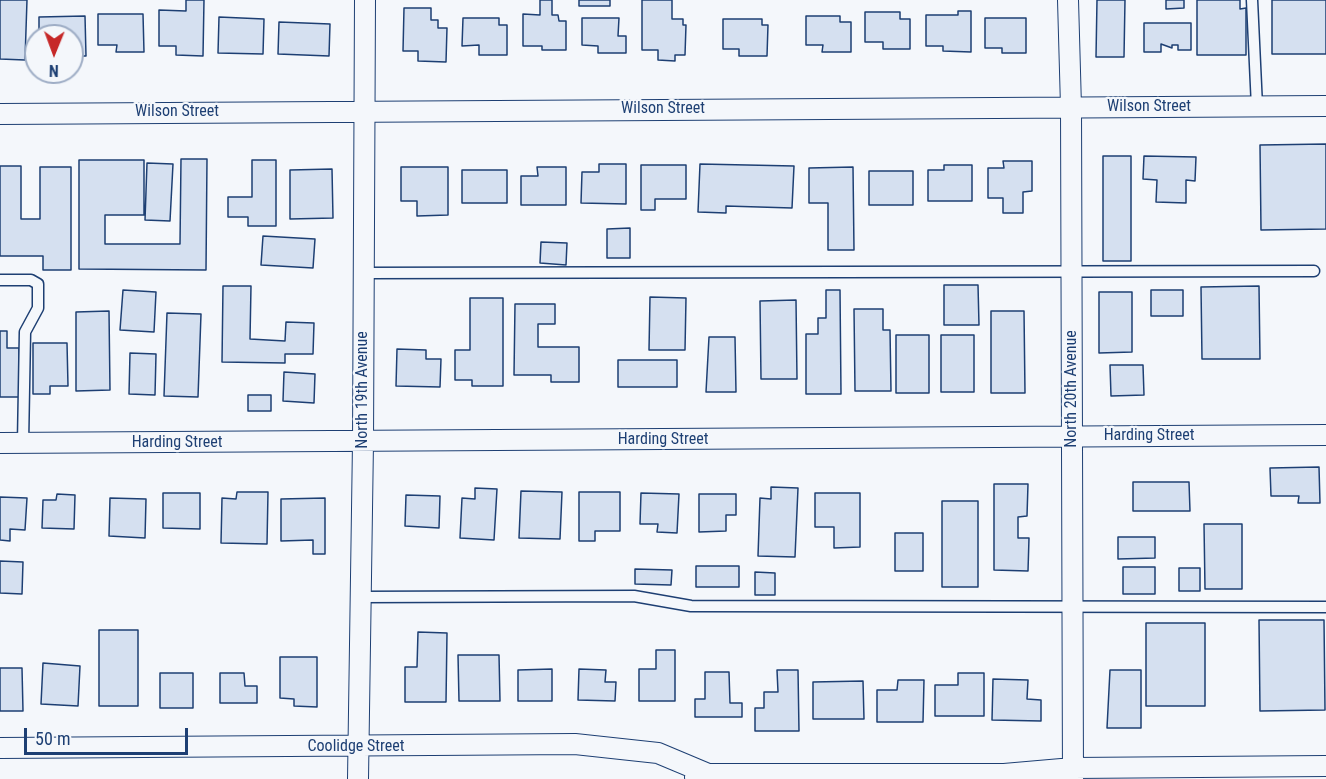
<!DOCTYPE html>
<html>
<head>
<meta charset="utf-8">
<style>
	body { margin:0 }
	#map { position:relative; width:1326px; height:779px; overflow:hidden; background:#f4f7fb; font-family:"Roboto Condensed",sans-serif }
	canvas { display:block }
	.north { position:absolute; left:24px; top:24px; width:60px; height:60px; box-sizing:border-box; background:#f4f7fb; border:2px solid #9eadc5; border-radius:50%; rotate:181deg; font-size:16px; font-weight:700; line-height:24px; text-align:center; color:#1d3f73 }
	.north::after { content:''; display:block; margin:auto; width:21px; height:27px; background:#c62828; clip-path:polygon(50% 0,100% 100%,50% 72%,0 100%) }
	.scale { position:absolute; left:24px; top:728px; width:164px; height:27px; box-sizing:border-box; border:3px solid #1d3f73; border-top:0; padding-left:8px; font-size:18px; line-height:21px; white-space:nowrap; color:#1d3f73; -webkit-text-stroke:4px #f4f7fb; paint-order:stroke }
</style>
</head>
<body>
<div id="map">
<canvas width="1326" height="779"></canvas>
<div class="north">N</div>
<div class="scale">50 m</div>
</div>
<script>
const ctx = document.querySelector('canvas').getContext('2d');
ctx.lineJoin = 'round';
function fill(path, color) { ctx.fillStyle = color; ctx.fill(path, 'evenodd'); }
function trace(path, color, width, dash) { ctx.strokeStyle = color; ctx.lineWidth = width; ctx.lineCap = dash ? 'butt' : 'round'; ctx.setLineDash(dash || []); ctx.stroke(path); }
function drawText(font, color, halo, rows, align = 'center') {
  ctx.font = font + ' "Roboto Condensed",sans-serif'; ctx.lineWidth = 4.5; ctx.setLineDash([]); ctx.textBaseline = 'middle'; ctx.strokeStyle = halo; ctx.fillStyle = color; for (const [text, x, y, turn = 0] of rows) {
    ctx.save(); ctx.translate(x, y); ctx.rotate((+turn || 0) * Math.PI / 180); ctx.textAlign = isNaN(turn) ? turn : align; if (halo) ctx.strokeText(text, 0, 0); ctx.fillText(text, 0, 0); ctx.restore();
  }
}
const building = new Path2D(`
	M0,0H27L25,60L0,59Z
	M186,0H204L203,56L176,55V46H159V10L186,11Z
	M540,0H552V15H558L559,21H566V50H542V46H523V14L540,15Z
	M579,0H610V6H579Z
	M642,0H672V19H683V25H686L685,55H675V61L658,60V50H642Z
	M1097,0H1125L1124,57H1096Z
	M1166,0H1184V8L1166,9Z
	M1197,0H1240V9L1246,8V55H1197Z
	M1272,0H1326V54H1272Z
	M404,8H431V20H438V28H447L446,62L418,61V51H403Z
	M958,11H971V52L943,51V46H926V15H958Z
	M865,12H900V19H910V49H883V42H865Z
	M98,14H143L144,52H116L117,45H98Z
	M85,16L86,56H72V36H39V17Z
	M806,16H840V22H851V52H822L823,45H806Z
	M219,17L264,19L263,54L218,53Z
	M463,18H499V25H507V55H479V45L462,46Z
	M582,18H619L618,36H626V53H598V46L582,45Z
	M985,18H1026V53H1002V48H985Z
	M723,19H762V25H768L767,56H739V49H723Z
	M279,22L330,24L329,56L278,54Z
	M1144,23H1191V50H1178V45H1172V48L1161,44V52H1144Z
	M1326,144V229L1261,230L1260,145Z
	M1103,156H1131V261H1103Z
	M1144,156L1196,157L1195,181L1186,180V203L1156,202L1157,180L1143,179Z
	M181,159H207L206,270L79,269V160H144V215H105V244H180Z
	M252,160H276V226H248V217H228V197H252Z
	M1003,161H1032V191L1023,192V213H1003V198H988V168H1004Z
	M147,163L173,164L170,221L145,220Z
	M599,164H626V204L581,203L582,172H599Z
	M700,164L794,166L792,208L726,206V213L698,212Z
	M641,165H686V199H655V210H641Z
	M944,165H972V201H928V170H944Z
	M0,166H21V219H40V167H71V270H43V256H0Z
	M401,167H448V215L417,216V201H401Z
	M537,167H566V205H521V176H538Z
	M853,167L854,250H828V203H809V168Z
	M332,169L333,218L290,219V170Z
	M462,170H507V203H462Z
	M869,171H913V205H869Z
	M630,228V258H607V229Z
	M263,236L315,239L313,268L261,265Z
	M541,242L567,243L566,265L540,263Z
	M944,285H978L979,325H944Z
	M223,286H251L250,339L285,341L286,322L314,323L313,354H285V363L222,362Z
	M1259,286L1260,359H1202L1201,287Z
	M123,290L156,292L154,332L120,330Z
	M826,290H840L841,394H806V334H818V318H826Z
	M1151,290H1183V316H1151Z
	M1099,292H1132V352L1099,353Z
	M650,297L686,298L685,350H649Z
	M470,298H503V386H472V380H455V350H470Z
	M796,300L797,379H761L760,301Z
	M515,304H555V324H538V347H579V382H551V375H514Z
	M854,309H883V330H890L891,391H855Z
	M109,311L110,390L76,391V312Z
	M991,311H1024L1025,393H991Z
	M167,313L201,314L198,397L164,396Z
	M0,331H7V348H19L20,397H0Z
	M896,335H929V393H896Z
	M941,335H974V392H941Z
	M709,337H735L736,392H706Z
	M33,343H67L68,386H50V394H33Z
	M397,349L426,350V359H441L440,387L396,386Z
	M130,353L156,354L155,395L129,394Z
	M618,360H677V387H618Z
	M1110,365H1143L1144,395L1111,396Z
	M284,372L315,374L314,403L283,401Z
	M248,395H271V411H248Z
	M1319,467L1320,503H1298L1299,496H1271L1270,468Z
	M1133,482H1189L1190,511H1133Z
	M994,484H1028L1027,516L1018,517V538H1029L1028,571L994,570Z
	M771,487L798,488L795,557L758,556L760,498L771,499Z
	M475,488L497,489L494,540L460,538L462,498L475,499Z
	M521,491L562,492L560,539L519,538Z
	M237,492H268L267,544L221,543L222,498L236,499Z
	M579,492H620V531H595V541H579Z
	M163,493H200V529L163,528Z
	M641,493L679,494L677,533L657,532L658,524H640Z
	M815,493H860V547L834,548V527H815Z
	M57,494L75,495L74,529L42,528L43,500H56Z
	M699,494H736V515H726V531L699,532Z
	M406,495L440,496L439,528L405,526Z
	M0,497L27,498L25,530L10,529V541L0,540Z
	M110,498L146,499L145,538L109,536Z
	M325,498V554H313V540L281,541V499Z
	M942,501H978V587H942Z
	M1204,524H1242V589H1205Z
	M895,533H923V571H895Z
	M1118,537H1155V558L1118,559Z
	M0,561L23,562L22,594L0,593Z
	M696,566H739V587H696Z
	M1123,567H1155V594H1123Z
	M1179,568H1200V591H1179Z
	M635,569L672,570L671,585L635,584Z
	M755,572L775,573V595H755Z
	M1259,620H1324L1325,710L1260,711Z
	M1146,623H1205V706H1146Z
	M99,630H138V706H99Z
	M418,632L447,633L446,702H405V667H417Z
	M656,650H675V701H639V669H656Z
	M458,655H499L500,701H459Z
	M280,657H317V707L294,706V699L280,698Z
	M43,663L80,666L78,706L41,704Z
	M0,668H22L23,711H0Z
	M552,669V701H518V670Z
	M579,669L606,670L605,682H616L615,701L578,700Z
	M777,670H798L799,731H755V708H764V692H778Z
	M1110,670H1141V728H1107Z
	M705,672H729L730,703H742V717H695V699H705Z
	M160,673H193V708H160Z
	M220,673H244L245,686H257V703H220Z
	M958,673H984V716H935V685H958Z
	M993,679L1028,680L1027,699L1041,700V721L992,720Z
	M898,680H924L923,722H877V690H897Z
	M863,681L864,719H813V682Z`);
fill(building, '#d5e0f0');
trace(building, '#1d3f73', 1.5);
const lane = new Path2D(`
	M1252,0L1257,107
	M364,273L1314,271
	M0,280H31L38,284V308L25,332L23,443
	M361,597L634,596L691,606L1326,607`);
const street = new Path2D(`
	M1068,0L1071,107L1073,779
	M0,114L1326,106
	M0,443L1326,435
	M0,748L575,744L658,753L708,774
	M695,777L708,774H1004L1073,768L1326,766
	M358,779L363,442L365,0`);
trace(lane, '#1d3f73', 13);
trace(street, '#1d3f73', 22);
trace(lane, '#f4f7fb', 10);
trace(street, '#f4f7fb', 20);
drawText('16px', '#1d3f73', '#f4f7fb', [
	["Wilson Street",1149,107],
	["Wilson Street",663,109],
	["Wilson Street",177,112],
	["North 20th Avenue",1072,389,-90],
	["North 19th Avenue",363,390,-90],
	["Harding Street",1149,436],
	["Harding Street",663,440],
	["Harding Street",177,443],
	["Coolidge Street",356,747]
]);
</script>
</body>
</html>
